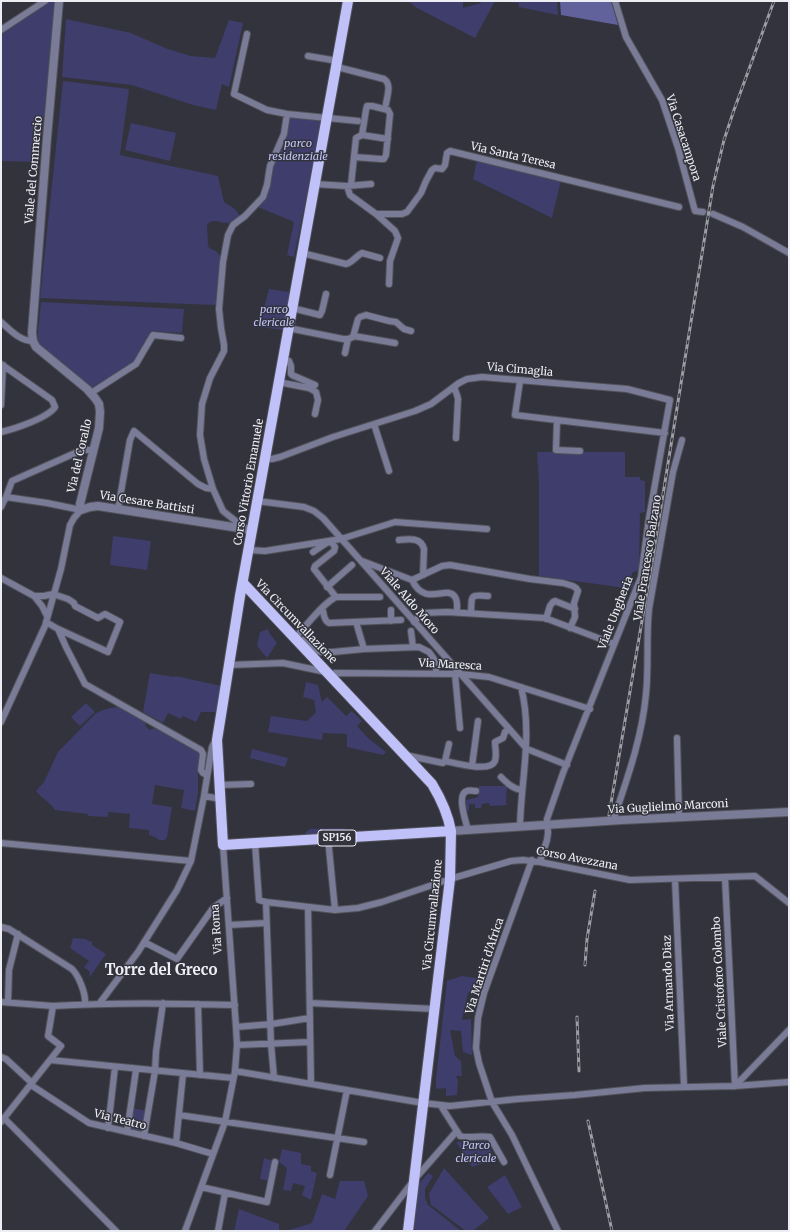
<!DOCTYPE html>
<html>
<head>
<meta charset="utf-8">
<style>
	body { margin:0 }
	#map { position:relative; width:790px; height:1232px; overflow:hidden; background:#33333d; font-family:Merriweather,serif }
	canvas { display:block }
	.frame { position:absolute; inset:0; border:2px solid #edeef4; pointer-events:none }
</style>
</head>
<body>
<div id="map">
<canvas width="790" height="1232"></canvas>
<div class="frame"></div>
</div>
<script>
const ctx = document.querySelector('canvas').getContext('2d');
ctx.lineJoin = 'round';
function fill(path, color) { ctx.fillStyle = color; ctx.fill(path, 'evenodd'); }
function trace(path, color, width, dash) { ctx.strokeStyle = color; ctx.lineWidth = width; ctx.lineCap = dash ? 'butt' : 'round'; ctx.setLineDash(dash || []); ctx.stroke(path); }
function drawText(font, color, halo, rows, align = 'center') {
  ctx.font = font + ' Merriweather,serif'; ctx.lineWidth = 3; ctx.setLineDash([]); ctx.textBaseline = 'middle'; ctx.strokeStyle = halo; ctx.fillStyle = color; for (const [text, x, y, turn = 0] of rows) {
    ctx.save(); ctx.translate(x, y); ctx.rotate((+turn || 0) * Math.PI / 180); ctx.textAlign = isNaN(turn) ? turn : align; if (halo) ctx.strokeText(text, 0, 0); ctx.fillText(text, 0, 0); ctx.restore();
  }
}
fill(new Path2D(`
	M42,1H58L38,162L1,161V30Z
	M408,1H463V8L481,3L480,1H557L558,15L519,7V3L495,1L475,38L417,8Z
	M66,19L131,33L165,48L191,56L215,58L229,20L243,23L229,87L222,84L216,110L193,105L132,85L62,77Z
	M63,81L129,89L120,155L218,176L224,202L235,209L240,216L228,223C220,224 213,217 207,225L208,245L209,248L216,251L222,258L217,303L214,305L40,298Z
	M290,116L322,121L294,257L287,255L294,222L258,207L265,197L271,167Z
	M131,123L176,133L170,161L125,150Z
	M477,160L561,180L552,218L473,179Z
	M269,289L290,292L284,330L259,327Z
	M41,302L184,309L182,333L151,331L136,361L91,388L42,349L37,342Z
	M537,452H625V477H640V480L645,481V512L640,513L639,570L632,573L631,578L634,583L632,589L539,576V481Z
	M113,536L151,541L147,570L110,565Z
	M268,629L270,634L277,643L267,658L257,646L260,632Z
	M150,673L174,677L176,676L221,686L216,712H201L196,722L183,716L181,719L168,713L163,723L143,712Z
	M306,682L318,685L322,702L327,697L346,716L352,711L362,721L357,726L369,739L386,752L383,755L347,747V734L323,733L322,740L268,732L271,716L307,721L316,712L314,700L303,697Z
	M86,703L95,712L80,726L71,717Z
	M118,707L145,722L146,727L150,730L154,728L198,751L200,754L198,774V793L195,811L181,808L184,790L155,785L152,804L172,807L167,837L165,840H159L157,838L149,835V830L129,828L130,814L108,812V817L88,816V814L55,810C50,802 41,798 36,791L44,782L58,752L96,713L109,708Z
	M252,749L288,758L285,767L250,758Z
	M479,786H507L506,802L507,805L490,806L489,803L482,804L481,808H475V804H469V811H466L463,801L478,797Z
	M344,828L348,832L304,835L307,831L310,829Z
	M73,938L85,939L92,942V945L106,954L89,978L90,972L84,967L89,961L70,948Z
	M462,976L482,979L479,988L468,993L462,1020L471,1019L472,1055L463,1052L461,1031L450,1030L455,1056L461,1061L462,1076H456L458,1080L457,1095L446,1096V1088L436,1089V1079L447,981Z
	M131,1108L148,1111L144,1136L127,1132Z
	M486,1141L495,1159L472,1167L456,1142Z
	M282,1149L301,1153V1164L311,1166V1171L317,1173L311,1200L302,1195L305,1186L293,1183L291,1191L283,1190L287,1168L279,1162Z
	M264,1158L273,1161L270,1181L260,1179Z
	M444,1168L489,1218L473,1231H466L431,1205L429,1194Z
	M428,1173L433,1176L425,1189V1198L428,1205L461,1231H418L413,1228L418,1185Z
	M505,1175L522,1207L508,1214L487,1187Z
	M340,1181H364L368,1196L344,1231H286L312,1223L322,1194L335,1199Z
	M239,1209L279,1224V1231L267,1230V1231H234Z`), '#3e3d6c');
fill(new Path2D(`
	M560,1H611L618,25L561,15Z`), '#61619b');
const minor = new Path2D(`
	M615,1L626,37L662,100L678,148L695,211L703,212
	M1,30L45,1
	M247,34L234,94L267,110L287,114L358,121
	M308,56L338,61
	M337,67L384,79C392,84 387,96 386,104
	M354,157L381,159H384L386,155L390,114L388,110L372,106H367L366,110L362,135
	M314,184L347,186L371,184
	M351,185L356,138L362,135L388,139
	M347,186L350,195L376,214H402L407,212L421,193L426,181L432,170L435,168L442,169L445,165L447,153L450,151L679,207
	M376,214L395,231L398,238L390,261L389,284
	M713,214L743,227L789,253
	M302,253L346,264C352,263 356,256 362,253L380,258
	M292,308L320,315L322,311L326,294
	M1,322C10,330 20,341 33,341
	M288,328L343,339H348L353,337L358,319L360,317L366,315L389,321L396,322L404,329L411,331
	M354,336L395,343
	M345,353L348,339
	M282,360L289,361L291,366V374L292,375L315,385
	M1,364L52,400L55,407C48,418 14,429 1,432
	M520,381L515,415L665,433
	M278,382L309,388L316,392L318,400L315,414
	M454,387L457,395L458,399L456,438
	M91,393L136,364L153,335L181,338
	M1,405L3,365
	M557,420L556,450L580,451
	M374,424L389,471
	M265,458L272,459L280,457L333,437L415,411L431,404L459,383L467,379L482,377L627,389L670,400L649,518L641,577L563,773L547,819L548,833L547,840L540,862
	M6,497L47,503L81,510
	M257,501L304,507L314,511L323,518L527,749L567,765
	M1,507L6,497L12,481L82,450H93
	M118,509L130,440L134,431L198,484L206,488L213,489
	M244,529L242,526L223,511L213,489L204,459L200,435L202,404L210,378L224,351V345L221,328L219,309L223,262L228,235L233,225L245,216L263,197L267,185L270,166L284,134L287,114
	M399,540C409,539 421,537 424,549L423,575
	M249,550L265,551L341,539L395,522L487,529
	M313,552L328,542L332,543L335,547L334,551L315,566L314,569L336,597
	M362,561L412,580L442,566L450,565L530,579L563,583L573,586L576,588L578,591L574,603L575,617L570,628
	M1,578L34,596L42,606L47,616
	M412,580C425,608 448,584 455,597C458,601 457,608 457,612
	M327,587L352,565
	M34,596H44L53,594
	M391,610V621
	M323,611C324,615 324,621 329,623L401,620
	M471,613C472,596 469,594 488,596
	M546,619L550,606L553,602L555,601L575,609
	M46,622L58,629L108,652L120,622L105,614L98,618L75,606L74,603L68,599L53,594
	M356,622L364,649
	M414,622L422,613L447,612L545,618L614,644
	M58,629L66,647L85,684L201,750L203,754L201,770L203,773L207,775
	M411,631L413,647
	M295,638C305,627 323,603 336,597H380
	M303,640L314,650L321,652H333L364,649L419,647L429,652L434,659L436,665V674
	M229,665L283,663L326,672
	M455,674L460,728
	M330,675L335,673L460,674L489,677L590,709
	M1,722L45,626L61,569L70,525L74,518L81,510
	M677,738L679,817
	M405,755L443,763L445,761L449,744
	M445,761C455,763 490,773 495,761C497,754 495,748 495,742L503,738L505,732L509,729
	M472,766L478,721
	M501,777C507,783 513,789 522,790
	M220,785L251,784
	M204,796L221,799
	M613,821C627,779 642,738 646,694C649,666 646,637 649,609L673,472L682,440
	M520,826C521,780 533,733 521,687
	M468,830C466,822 456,794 467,791C469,790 473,791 476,791
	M328,838L335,910
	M1,843L191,861
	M255,843L259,900L266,902L335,910L358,908L382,902L450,879L511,861L523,860L540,862L630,880L755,876L789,903
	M532,860L484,993L478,1018L476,1048L479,1063L492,1102L512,1135L558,1231
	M725,877L735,1086
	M675,879L684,1086
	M266,902L271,1044L274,1078
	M308,907L311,1084
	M229,925L266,923
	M1,927L9,929L72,969C79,976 86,994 85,1004
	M144,942L177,959L213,908L227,898
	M1,1002L53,1006
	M8,1002L9,970L18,934
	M310,1003L435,1009
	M99,1004L138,952L177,890L191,861L204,796L212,747L214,743L217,740
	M198,1004L200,1075
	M236,1027L272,1024L310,1018
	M237,1045L310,1042
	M1,1057L6,1059L32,1083
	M50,1060L233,1078
	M235,1071L423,1103L450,1106L518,1099L575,1095L645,1088L735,1086L789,1082
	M31,1085L89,1123L176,1143L213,1154
	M735,1086L789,1030
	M441,1106L460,1136C469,1139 480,1135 490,1137L504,1162
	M179,1115L364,1142
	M4,1118L116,1231
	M1,1122L61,1046L48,1036L53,1006C113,1002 174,1003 235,1005
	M108,1128L115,1067
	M127,1132L136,1070
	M144,1136L155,1071L156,1052L163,1003
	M176,1143L183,1074
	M330,1175L347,1090
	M201,1187L267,1202L275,1162
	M185,1231L225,1122L235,1071L237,1045L236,1027L223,845
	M218,1231L225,1193
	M375,1231L414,1180L456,1132`);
const tertiary = new Path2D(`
	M59,1L47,138L32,333L33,341L36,347L87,389L95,398L99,404L100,412L99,428L80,504L81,510L90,507L98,506L252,530
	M451,831L622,820L789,812`);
const primary = new Path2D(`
	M348,1L240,596L217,740L223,845L451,831
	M243,583L432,784C441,799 448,814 451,831L450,879L408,1231`);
trace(minor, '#51515a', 8);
trace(tertiary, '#51515a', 10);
trace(primary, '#51515a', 12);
trace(minor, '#7a7b96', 6);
trace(tertiary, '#7a7b96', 8);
trace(primary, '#bfc1f8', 10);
const rail = new Path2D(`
	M609,815L654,550L713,186L724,140L734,110L774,1
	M585,965L587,939L595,891
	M577,1017L579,1071
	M588,1121L612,1231`);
trace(rail, '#9d9ea5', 3);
trace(rail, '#33333d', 1.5, [4.5]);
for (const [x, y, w] of [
	[337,838,38]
]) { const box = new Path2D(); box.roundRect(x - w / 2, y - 8, w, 16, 3); ctx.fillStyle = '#33333d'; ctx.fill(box); trace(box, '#edeef4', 1); }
drawText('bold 10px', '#edeef4', null, [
	["SP156",337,838]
]);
drawText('11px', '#edeef4', '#33333d', [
	["Via Casacampora",683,138,72],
	["Via Santa Teresa",513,156,13],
	["Viale del Commercio",34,170,-85],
	["Via Cimaglia",520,370,5],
	["Via del Corallo",80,456,-77],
	["Corso Vittorio Emanuele",249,482,-80],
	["Via Cesare Battisti",147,503,9],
	["Viale Francesco Balzano",648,558,-81],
	["Viale Aldo Moro",409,601,49],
	["Viale Ungheria",616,613,-69],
	["Via Circumvallazione",296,622,46],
	["Via Maresca",450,665,3],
	["Via Guglielmo Marconi",668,807,-3],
	["Corso Avezzana",577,859,11],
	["Via Circumvallazione",433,915,-84],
	["Via Roma",217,929,-94],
	["Via Martiri d'Africa",485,966,-72],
	["Viale Cristoforo Colombo",720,982,-93],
	["Via Armando Diaz",669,983,-92],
	["Via Teatro",120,1120,14]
]);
drawText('italic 11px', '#c3c5f9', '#33333d', [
	["parco",298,144],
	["residenziale",298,157],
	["parco",274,310],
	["clericale",274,323],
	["Parco",476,1146],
	["clericale",476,1159]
]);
drawText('bold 15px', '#edeef4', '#33333d', [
	["Torre del Greco",161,971]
]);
</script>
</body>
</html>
